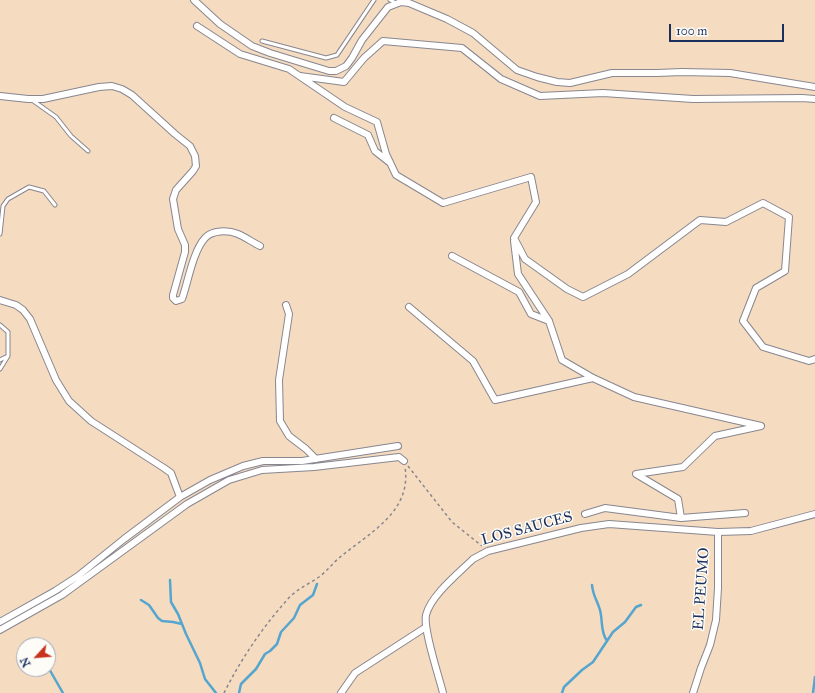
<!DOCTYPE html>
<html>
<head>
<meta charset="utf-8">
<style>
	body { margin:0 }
	#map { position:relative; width:815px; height:693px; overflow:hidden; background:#f5dcc0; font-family:"IM FELL Great Primer",serif }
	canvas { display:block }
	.north { position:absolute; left:16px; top:637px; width:40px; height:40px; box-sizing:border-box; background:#fdfcf7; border:1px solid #a3aaba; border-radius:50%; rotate:244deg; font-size:11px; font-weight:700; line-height:16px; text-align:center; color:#1b2f5e }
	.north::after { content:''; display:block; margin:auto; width:14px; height:18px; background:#c8321e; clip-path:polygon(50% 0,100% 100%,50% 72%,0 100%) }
	.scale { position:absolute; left:669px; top:24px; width:115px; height:18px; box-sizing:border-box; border:2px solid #1b2f5e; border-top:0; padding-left:5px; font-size:12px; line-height:14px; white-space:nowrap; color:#1b2f5e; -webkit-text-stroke:3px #fdfcf7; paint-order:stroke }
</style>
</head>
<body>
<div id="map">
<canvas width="815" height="693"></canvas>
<div class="north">N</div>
<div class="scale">100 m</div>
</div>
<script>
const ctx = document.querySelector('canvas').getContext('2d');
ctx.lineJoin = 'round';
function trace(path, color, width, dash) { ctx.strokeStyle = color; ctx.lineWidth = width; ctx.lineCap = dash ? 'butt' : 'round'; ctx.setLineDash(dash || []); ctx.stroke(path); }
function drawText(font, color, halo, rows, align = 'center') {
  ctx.font = font + ' "IM FELL Great Primer",serif'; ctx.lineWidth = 3; ctx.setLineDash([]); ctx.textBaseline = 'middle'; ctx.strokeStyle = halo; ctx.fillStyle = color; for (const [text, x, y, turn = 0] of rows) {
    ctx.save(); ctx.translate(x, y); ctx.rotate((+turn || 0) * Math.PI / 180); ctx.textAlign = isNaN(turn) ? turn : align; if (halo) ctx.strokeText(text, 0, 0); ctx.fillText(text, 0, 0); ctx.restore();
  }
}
trace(new Path2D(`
	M170,580L171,602L178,614L186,634L200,663L205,679L216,693
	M592,585C593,596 597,600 600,610C603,621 600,631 607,641
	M141,600L149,605L158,618L162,621L173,622L182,624
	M48,667L63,693
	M239,693L241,684L256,669L265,654L270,651L277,644L281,632L294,618L300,605L313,595L317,584
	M562,693L564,687L582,670L593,662L613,632L625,622L636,607L641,605
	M813,693L815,677`), '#55a5cf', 2.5);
const service = new Path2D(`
	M390,0L396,3
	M262,41L326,58L337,55L374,0
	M32,100L56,117L71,136L88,151
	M0,234L3,206L8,199L29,187L44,191L55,205
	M0,325L8,332V356L0,360
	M0,369L8,356`);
const minor = new Path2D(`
	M194,0L220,24L252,46L270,53L329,71H336L346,66L352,58L362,40L388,7L401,2L409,3L447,19L473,33L517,70L537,77L557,82L570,83L612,73H657L682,72L730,73L815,87
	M197,26L240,54L289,69L345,107L377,122L386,154L396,175L443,203L531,177L536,202L514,238L525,259L567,289L583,297L628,274L700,220L726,222L763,203L789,217L785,271L756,288L743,321L763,347L809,361L815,359
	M300,76L344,82L364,58L383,41L462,48L501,79L540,96L603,93L693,99L802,98L815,99
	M0,96L28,99H43L99,87L112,86L122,89L132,95L175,134L190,146L195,156L196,166L193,171L176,190L173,199L178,229L185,245V252L173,295V298L176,301L182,299C188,282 193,251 205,238C212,230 228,230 238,234C245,237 252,242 260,246
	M334,118L368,135L375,151L389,162
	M514,241L518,274L549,321L562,360L593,378L634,397L761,426L715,436L683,467L636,474L678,499L681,518
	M452,256L519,292L531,314L549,321
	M0,300L16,305L23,310L30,319L56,380L69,401L91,421L164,468L171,473L180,497
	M286,305L289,314L279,380L280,421L289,436L306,449L316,459
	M409,307L473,361L495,400L593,378
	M585,514L605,508L681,518L745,513
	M0,622L55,591L78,576L124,539L180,497L210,480L243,466L263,461H302L398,446
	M0,630L62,595L187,504L229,480L262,470L314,467L399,457L404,461
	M341,693L355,673L426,627
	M443,693C439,676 423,630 426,615C431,595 459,573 473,559L488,551L581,528L609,524L718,532L751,531L815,514
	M693,693L701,668L710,645L716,620L718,588V532`);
trace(service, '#88868f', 5);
trace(minor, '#88868f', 8);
trace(new Path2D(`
	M408,466L452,522L482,546
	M224,693C241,659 262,628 287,600C295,590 309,584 319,577C327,571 332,564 339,558C369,533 412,512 405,467`), '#88868f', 1.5, [3, 3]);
trace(service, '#fff', 3);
trace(minor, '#fff', 6);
drawText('15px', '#1b2f5e', '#fdfcf7', [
	["LOS SAUCES",527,529,-15],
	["EL PEUMO",702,589,-86]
]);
</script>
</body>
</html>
